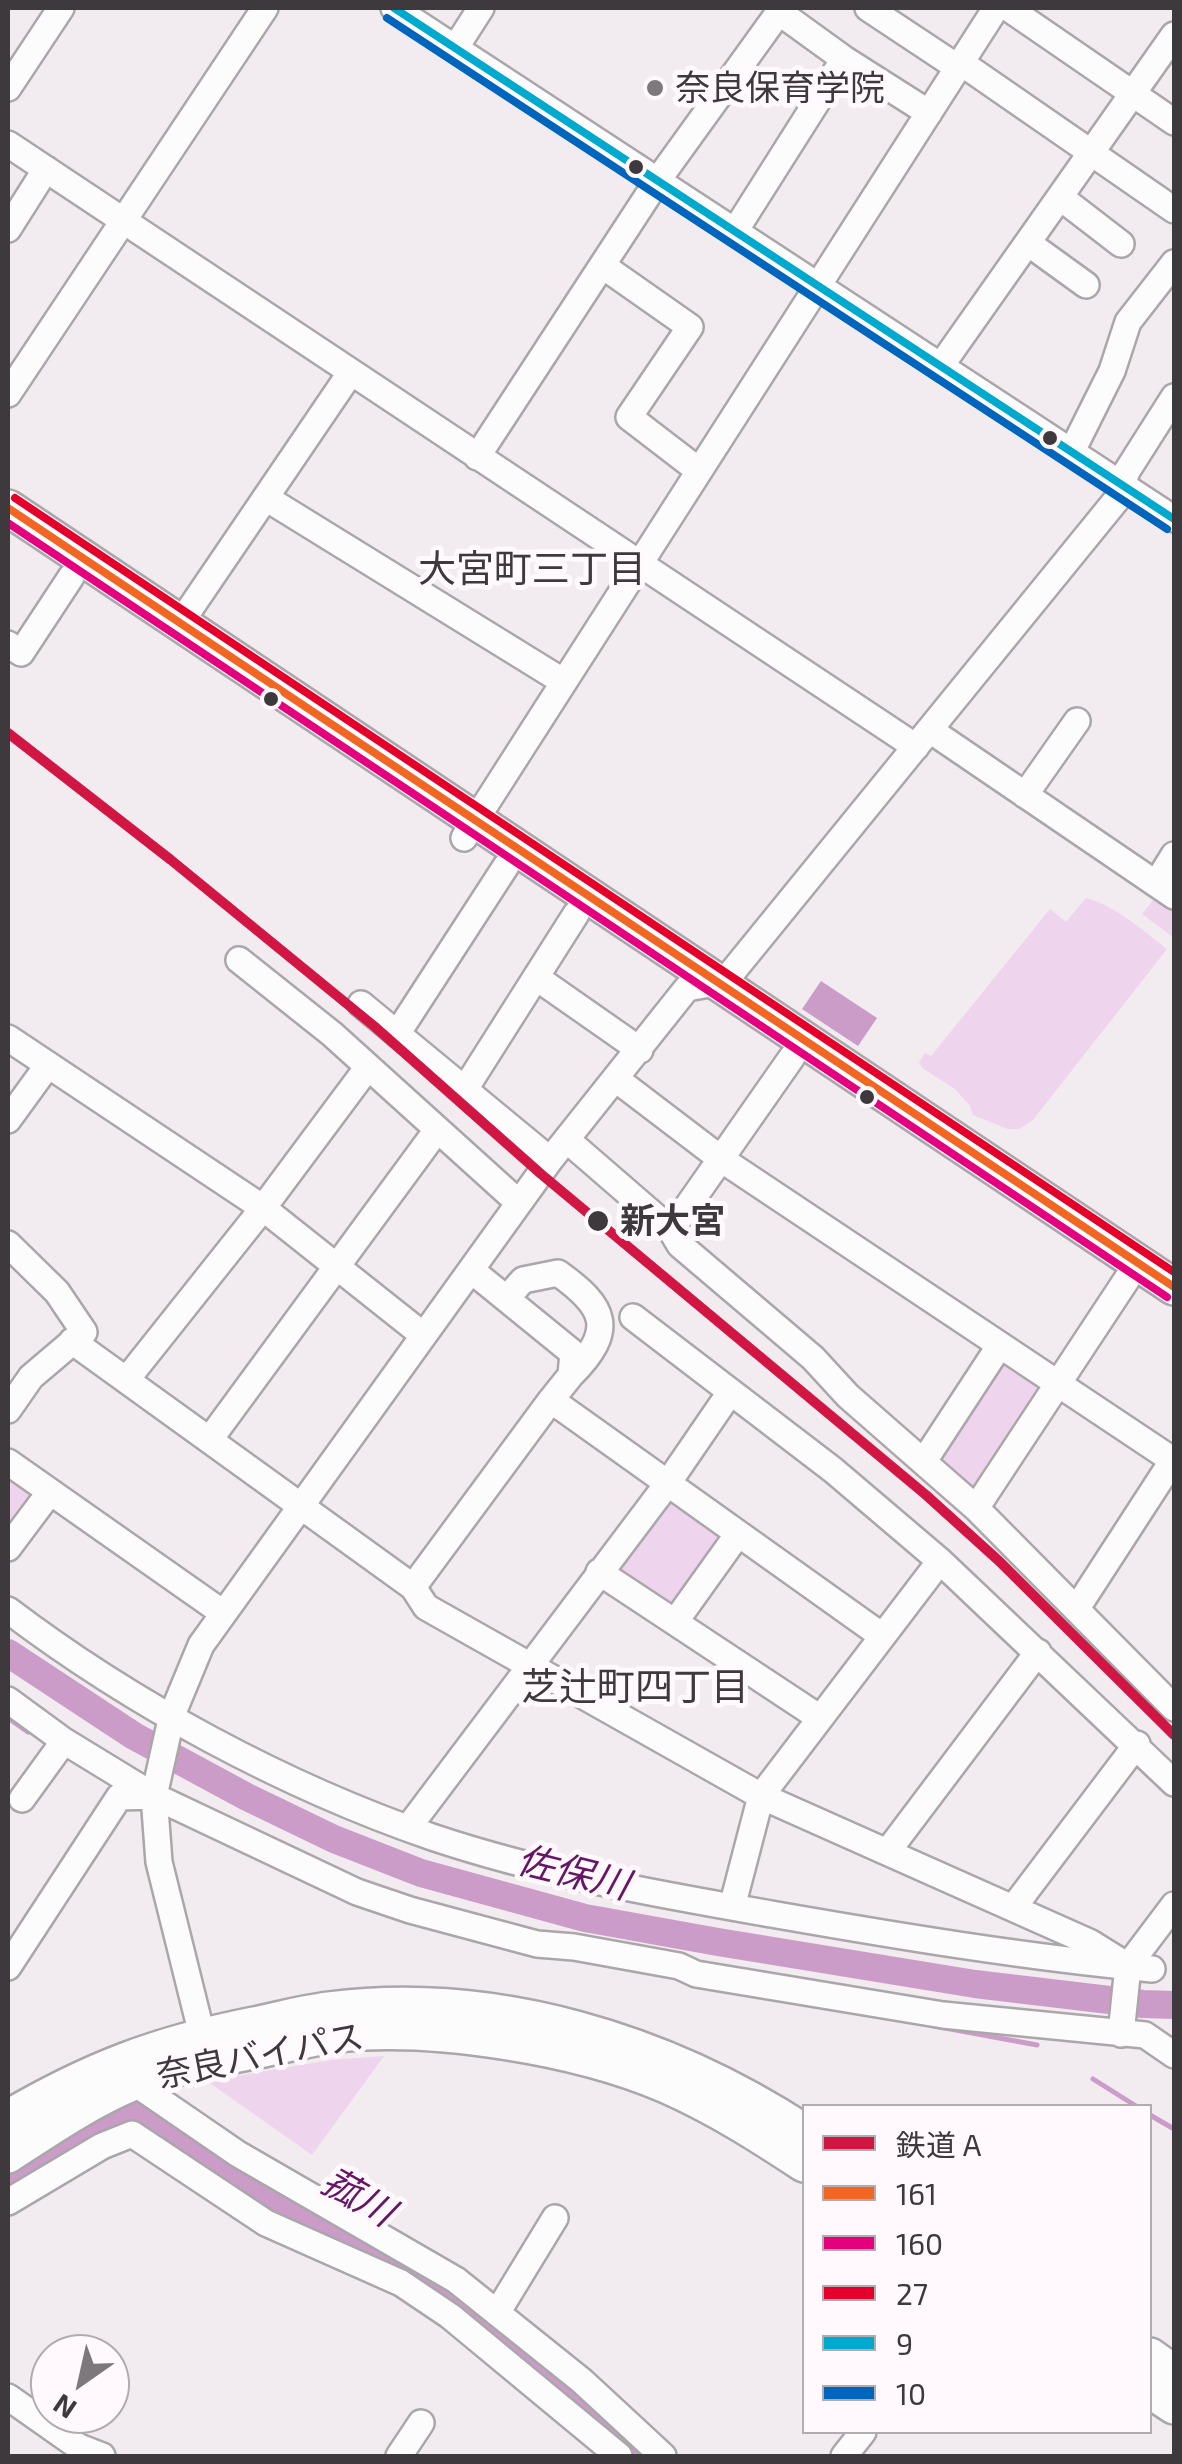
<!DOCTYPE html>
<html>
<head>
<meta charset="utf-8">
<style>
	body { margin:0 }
	#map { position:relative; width:1182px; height:2464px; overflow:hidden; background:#f2ecf1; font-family:"Exo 2","Noto Sans JP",sans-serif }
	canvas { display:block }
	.frame { position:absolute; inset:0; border:10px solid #3d393c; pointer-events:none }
	.legend { position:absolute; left:802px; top:2104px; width:350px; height:330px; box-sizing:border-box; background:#fff9fe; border:2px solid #b1acb0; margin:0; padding:12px 18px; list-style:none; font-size:30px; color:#3d393c }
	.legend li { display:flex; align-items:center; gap:20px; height:50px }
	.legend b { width:50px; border:2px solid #b1acb0 }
	.north { position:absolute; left:30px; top:2334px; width:100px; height:100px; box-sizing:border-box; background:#fff9fe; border:2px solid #b1acb0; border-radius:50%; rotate:214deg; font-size:28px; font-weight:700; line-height:40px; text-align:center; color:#3d393c }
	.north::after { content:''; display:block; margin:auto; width:35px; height:45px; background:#7c787b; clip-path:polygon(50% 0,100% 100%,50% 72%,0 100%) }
</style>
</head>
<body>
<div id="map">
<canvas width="1182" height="2464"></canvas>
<div class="frame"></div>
<ul class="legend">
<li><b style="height:12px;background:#d21644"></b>鉄道 A</li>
<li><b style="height:12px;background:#f26522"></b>161</li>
<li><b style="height:12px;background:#e5007d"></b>160</li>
<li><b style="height:12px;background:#e4002b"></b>27</li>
<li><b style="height:12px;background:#00a9ce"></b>9</li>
<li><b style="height:12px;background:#0065bd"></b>10</li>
</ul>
<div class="north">N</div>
</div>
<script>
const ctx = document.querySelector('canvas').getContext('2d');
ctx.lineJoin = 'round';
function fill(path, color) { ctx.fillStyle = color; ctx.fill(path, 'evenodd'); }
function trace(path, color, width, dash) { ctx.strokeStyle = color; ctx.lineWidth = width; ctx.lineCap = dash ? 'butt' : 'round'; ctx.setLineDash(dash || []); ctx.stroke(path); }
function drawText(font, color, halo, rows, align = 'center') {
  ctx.font = font + ' "Exo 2","Noto Sans JP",sans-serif'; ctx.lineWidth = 10; ctx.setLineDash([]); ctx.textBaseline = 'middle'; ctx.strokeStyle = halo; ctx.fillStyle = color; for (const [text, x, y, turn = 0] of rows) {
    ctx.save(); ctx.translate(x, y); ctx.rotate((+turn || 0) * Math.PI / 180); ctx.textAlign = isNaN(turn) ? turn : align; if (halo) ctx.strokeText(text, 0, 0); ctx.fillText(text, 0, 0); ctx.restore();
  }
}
fill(new Path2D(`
	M1159,893L1174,904V938L1142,914Z
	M1086,898C1117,907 1141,929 1167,949L1033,1120L1019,1129H1008L973,1115L970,1106L955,1089L922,1068L919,1062L925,1053L931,1056L1050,909L1066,922Z
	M1006,1357L1041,1380L1043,1389L977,1488L967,1490L935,1462Z
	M8,1472L36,1496L8,1534Z
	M663,1494L729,1536L671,1615L612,1573Z
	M384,2056L312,2155L207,2081L330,2060Z`), '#eed4ec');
fill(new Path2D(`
	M821,981L877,1018L858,1046L802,1009Z`), '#cb9cc8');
trace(new Path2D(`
	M8,1718L28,1732
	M934,2026L1037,2045
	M1093,2079L1136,2106
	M1150,2115L1174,2129`), '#cb9cc8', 5);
trace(new Path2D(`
	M8,1653L134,1736L247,1797L334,1839L421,1873L585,1918L718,1942L975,1984L1143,2004L1174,2005
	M8,2187L71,2146L138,2114L281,2201L419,2275L478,2316L646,2456`), '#cb9cc8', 28);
const minor = new Path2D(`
	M394,8L1174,519
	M868,8L957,67
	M1008,8L1174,122
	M779,12L844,59L929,113
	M456,47L481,8
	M960,62L1174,210
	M8,88L61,8
	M8,144L916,747
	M1060,197L1121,244
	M8,229L46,169
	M735,231L844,59
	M1028,243L1086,285
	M603,266L690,327L629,417L698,470
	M940,367L1174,35
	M8,394L265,8
	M1072,451L1112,371L1128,322L1174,263
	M477,457L658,180L782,8
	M266,498L564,682
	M179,625L351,372
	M8,644L21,653L71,577
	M930,730L1174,896
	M1025,795L1077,721
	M464,838L996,8
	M1156,884L1174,855
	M239,960L332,1034L519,1203
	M537,978L640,1050
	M361,1004L550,1160
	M397,1034L506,866
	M8,1038L263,1208L423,1335
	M616,1079L721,1159L1174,1461
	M465,1089L576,914
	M8,1120L48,1065
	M567,1140L671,1230L680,1245L813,1358L848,1396L976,1508L1174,1708
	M671,1230L792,1057
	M8,1244L57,1292L84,1332L31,1377L8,1410
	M471,1270L573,1353L571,1375L551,1400L882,1636
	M507,1298L523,1280L558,1273C606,1307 616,1330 571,1375
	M633,1317L833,1470L940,1561L1174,1783
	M72,1341L413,1587L426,1607L761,1796L1091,1943L1128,1966
	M127,1379L263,1208L368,1067
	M210,1439L437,1130
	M924,1461L1000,1345
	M8,1462L223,1613
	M976,1508L1127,1279
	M8,1548L50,1492
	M599,1572L820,1718
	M413,1587L551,1400
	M1077,1608L1173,1460
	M8,1610C132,1704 284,1786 432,1837C542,1874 657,1894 771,1914C897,1936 1024,1957 1152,1969
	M675,1622L738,1534
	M8,1700L64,1741L154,1796L357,1892L410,1910L537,1944L574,1947L679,1966L696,1974L943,2015L1145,2035L1174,2055
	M22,1799L64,1741
	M408,1828L668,1483L729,1394
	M888,1851L1038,1652
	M732,1907L761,1796L940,1561
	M1013,1908L1137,1744
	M8,1967L119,1797L154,1796
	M1121,2034L1128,1966L1174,1905
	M206,2051L159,1862L154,1796L172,1715L201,1645L550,1160L687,988L721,982L729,976L1118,498L1127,471L1174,397
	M133,2082L238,2154L456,2280L582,2381L663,2456
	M8,2202L102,2146L132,2134L266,2223L401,2283L450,2316L619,2456
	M497,2313L555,2218
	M8,2397L79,2447L102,2456
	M399,2456L421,2423
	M844,2456L863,2432`);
const highway = new Path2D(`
	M8,508L1174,1287
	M8,2118C92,2069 158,2044 254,2025C279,2020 304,2013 329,2010C496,1989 666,2042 804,2132
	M8,2155C48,2129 87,2102 132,2083C174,2066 220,2057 264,2049C289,2044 314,2037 339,2034C434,2024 578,2047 666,2085C716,2107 760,2135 804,2164
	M1150,2356L1174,2373
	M1150,2390L1174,2406`);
trace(minor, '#aaa6aa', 30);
trace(highway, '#aaa6aa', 40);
trace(minor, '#fdfcfd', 25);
trace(highway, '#fdfcfd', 35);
trace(new Path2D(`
	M8,508L1174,1287`), '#f26522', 8);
trace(new Path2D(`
	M8,523L1167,1297`), '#e5007d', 8);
trace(new Path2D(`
	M15,498L1174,1272`), '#e4002b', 8);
trace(new Path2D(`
	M394,8L1174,519`), '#00a9ce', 8);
trace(new Path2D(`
	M387,18L1167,529`), '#0065bd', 8);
trace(new Path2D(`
	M8,733L171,860L374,1026L541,1174L926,1495L999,1561L1174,1735`), '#d21644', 10);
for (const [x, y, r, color] of [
	[655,88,10,"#7c787b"],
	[636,167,9,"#3d393c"],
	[1050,438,9,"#3d393c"],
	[271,699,9,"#3d393c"],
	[867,1097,9,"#3d393c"],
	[598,1221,12,"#3d393c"]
]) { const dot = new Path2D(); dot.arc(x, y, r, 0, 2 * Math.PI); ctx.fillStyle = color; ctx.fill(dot); trace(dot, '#fff9fe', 4); }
drawText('35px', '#3d393c', '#fff9fe', [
	["奈良保育学院",675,88]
], 'left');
drawText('bold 35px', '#3d393c', '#fff9fe', [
	["新大宮",620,1221]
], 'left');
drawText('35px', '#3d393c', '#fff9fe', [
	["奈良バイパス",260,2056,-11]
]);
drawText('38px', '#3d393c', '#fff9fe', [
	["大宮町三丁目",532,569],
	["芝辻町四丁目",635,1687]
]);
drawText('italic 38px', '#661664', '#fff9fe', [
	["佐保川",573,1873,14],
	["菰川",358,2197,30]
]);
</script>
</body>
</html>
